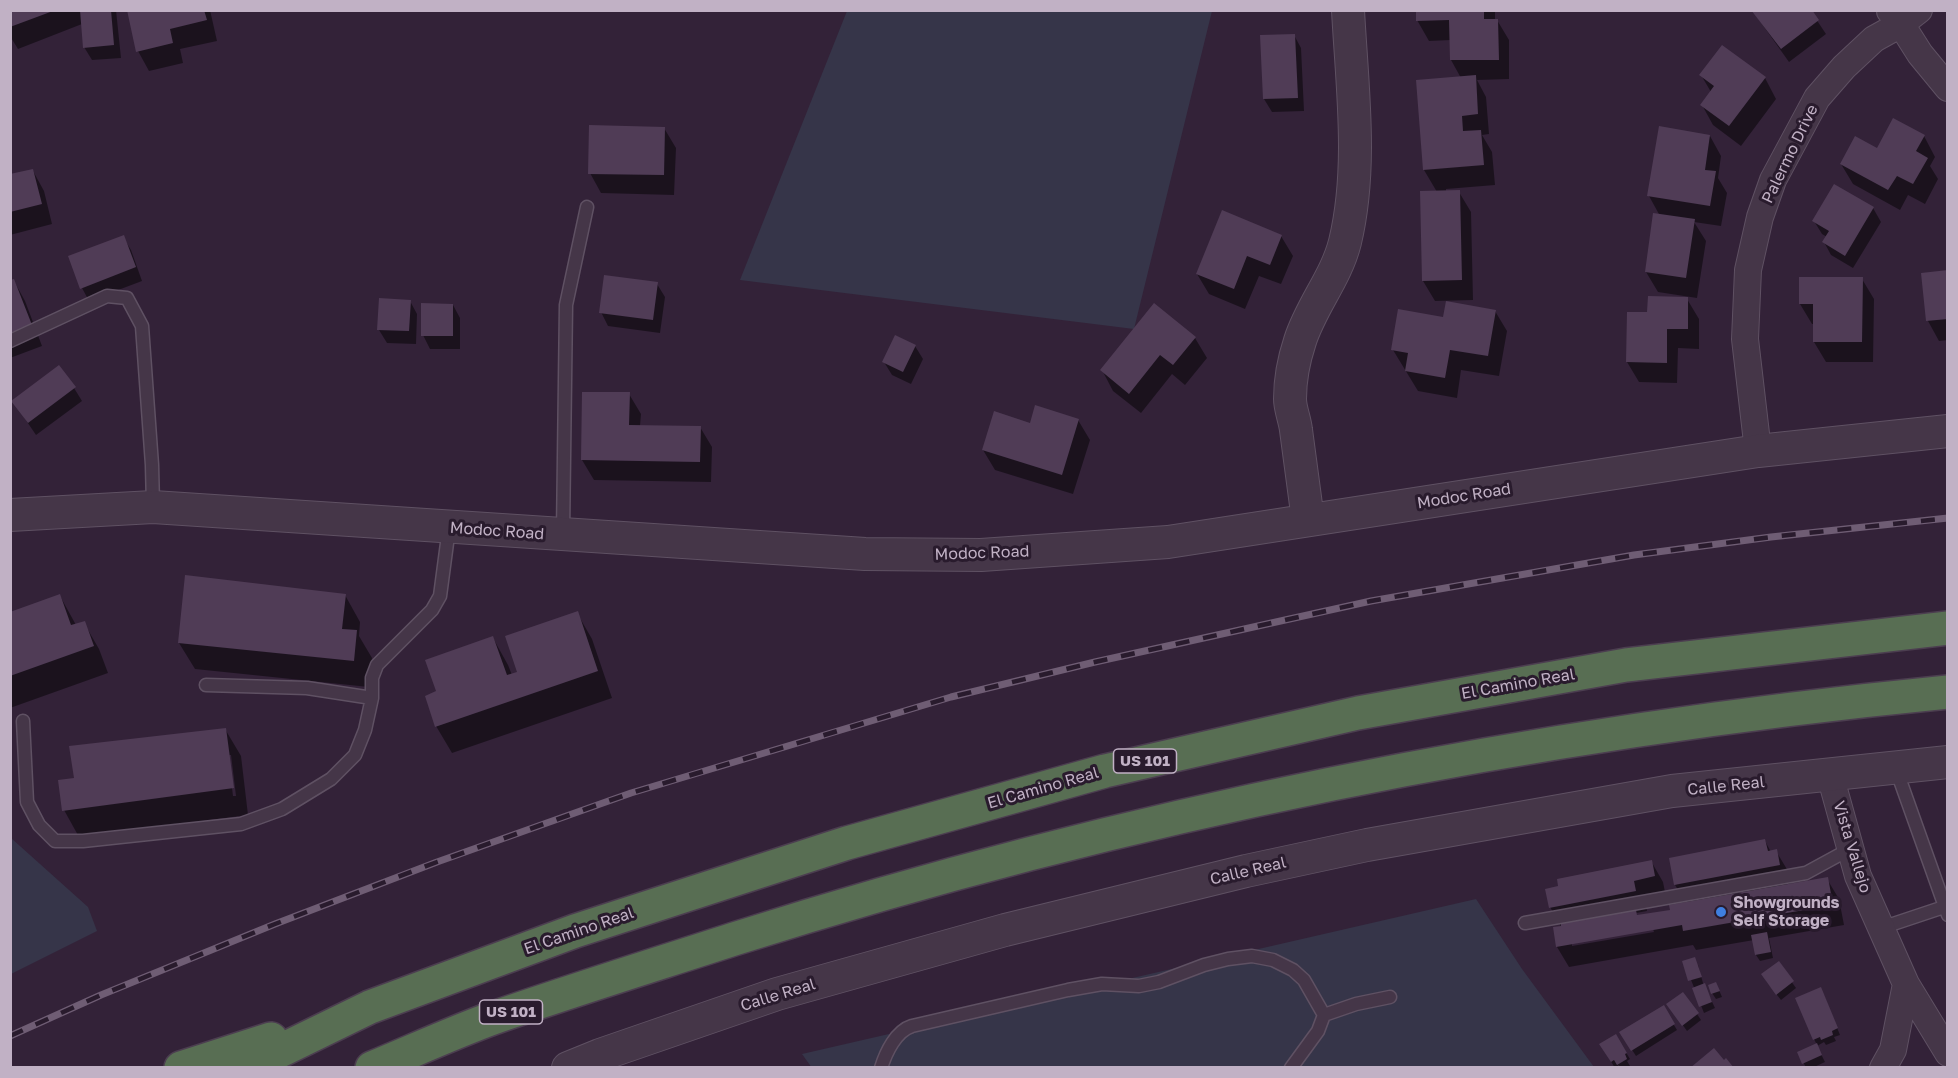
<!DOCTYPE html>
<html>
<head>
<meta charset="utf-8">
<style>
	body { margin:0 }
	#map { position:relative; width:1958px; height:1078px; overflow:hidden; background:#332238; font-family:"Golos Text",sans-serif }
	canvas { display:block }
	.frame { position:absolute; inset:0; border:12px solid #c1b1c5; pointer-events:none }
</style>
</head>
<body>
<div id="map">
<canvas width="1958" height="1078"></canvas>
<div class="frame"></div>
</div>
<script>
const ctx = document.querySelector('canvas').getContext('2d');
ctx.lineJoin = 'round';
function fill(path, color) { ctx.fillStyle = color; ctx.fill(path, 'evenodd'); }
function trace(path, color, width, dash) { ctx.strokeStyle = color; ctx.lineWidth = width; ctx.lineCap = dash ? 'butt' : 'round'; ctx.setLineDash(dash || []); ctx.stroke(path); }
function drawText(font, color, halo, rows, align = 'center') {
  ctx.font = font + ' "Golos Text",sans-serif'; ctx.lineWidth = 6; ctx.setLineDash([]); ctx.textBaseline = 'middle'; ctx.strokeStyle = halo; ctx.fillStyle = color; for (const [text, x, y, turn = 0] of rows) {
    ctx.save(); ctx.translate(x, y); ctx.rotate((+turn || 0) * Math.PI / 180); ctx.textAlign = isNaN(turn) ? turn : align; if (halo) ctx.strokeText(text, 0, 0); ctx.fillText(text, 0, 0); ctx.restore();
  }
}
fill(new Path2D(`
	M847,11H1212L1134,329L740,280Z
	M11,838L88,907L97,931L11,974Z
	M1476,899L1522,969L1594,1067L812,1068L802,1054Z`), '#363549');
fill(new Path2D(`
	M10,10H116L121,58L92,60L84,47L82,24L18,49L10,36Z
	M128,10H210L217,41L180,49L183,63L149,71L138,51Z
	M1417,10H1495V20H1497L1509,40V79L1477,80L1486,97L1489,134L1482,135L1492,152L1495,185L1446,189V192H1459L1471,212L1473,300L1435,301L1423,281L1421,193L1437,192L1424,170L1417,81L1461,78L1451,60V40L1429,41L1417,20Z
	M1752,10H1810L1826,34L1789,62Z
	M1294,35L1301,48L1304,111L1272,112L1264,99Z
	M1701,75L1765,78L1776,99L1741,146L1713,125L1702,105L1711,92Z
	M664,128L676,148L674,195L601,193L590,173Z
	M1710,136L1721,156L1718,178L1727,193L1721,226L1694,222L1706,241L1697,298L1658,292L1646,272L1660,216L1649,196Z
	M1924,136L1935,157L1930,166L1938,179L1925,204L1908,195L1900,210L1853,184L1841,164L1877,150Z
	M33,171L44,191L52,224L10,235V176Z
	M1873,208L1881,222L1853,268L1831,255L1824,242L1827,237L1822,234L1814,221Z
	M1281,236L1293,256L1281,284L1259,276L1245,309L1209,294L1197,274Z
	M123,237L131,250L142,281L89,301L82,288Z
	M1948,272V340L1939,341L1928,321L1923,274Z
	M1862,279L1874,299L1873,362H1826L1814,342V324H1812L1800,304Z
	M14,281L25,301L42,346L10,358V282Z
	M657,284L665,297L660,333L608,326L601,312Z
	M1687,299L1699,319V349L1678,348L1677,383L1639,382L1627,362Z
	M410,301L417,314L416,344L387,343L379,330Z
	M453,305L460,318V349H430L423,335Z
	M1495,311L1507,331L1499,376L1461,370L1457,398L1418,391L1393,350L1444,319Z
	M1195,338L1207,358L1185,385L1172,374L1141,413L1113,391L1102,370Z
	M915,346L923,359L911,384L892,375L884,362Z
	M74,388L82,401L36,435L13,401Z
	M629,394L641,414L640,426L700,427L712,447L711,482L594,480L582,460Z
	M1078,420L1090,440L1073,494L995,470L983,450L1031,425Z
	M345,595L360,622L359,636L372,658L369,687L195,669L179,643Z
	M60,596L76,625L84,623L99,649L108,673L10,708V614Z
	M577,613L592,639L612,698L452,753L436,726L438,692L493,638L508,665L512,675L519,673Z
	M225,729L241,756L248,815L79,837L64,810L75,780ZM228,755H231L236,796H233Z
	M1765,841L1771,852L1776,851L1788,871L1790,885L1827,879L1839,899L1844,925L1769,938L1773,958L1760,961L1756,955L1754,940L1696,950L1693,945L1569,967L1557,947L1562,928L1550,907L1651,861L1663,882L1666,897L1645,901L1647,911L1636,913L1638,916L1672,911L1686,903L1675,885ZM1653,929L1654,932L1572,946V943Z
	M1684,962L1698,965L1703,983L1715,1008L1704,1013Z
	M1778,963L1796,988L1781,1000L1766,981Z
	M1719,990L1722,997L1716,999L1712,993Z
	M1824,995L1840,1035L1834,1037L1836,1041L1826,1045L1824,1042L1817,1046L1825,1062L1812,1068H1806L1799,1053L1817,1045L1814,1039Z
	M1663,1007L1677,1030L1636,1056L1621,1033Z
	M1672,1010L1697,1014L1701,1020L1687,1031Z
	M1616,1036L1630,1059L1627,1061L1630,1066L1627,1068H1620L1619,1065L1615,1068L1601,1045Z`), '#0007');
fill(new Path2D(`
	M10,10H53V11L10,27Z
	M80,10H111L114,45L83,48Z
	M127,10H204L207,20L170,29L173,43L136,52Z
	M1416,10H1484V19H1498L1499,60H1450L1449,20L1416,21Z
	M1751,10H1812L1819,20L1781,49Z
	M1295,34L1298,98L1263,99L1260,35Z
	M1722,45L1766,77L1729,126L1700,105L1714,86L1699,75Z
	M1476,75L1478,114L1462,116L1463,131L1481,130L1484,165L1423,170L1416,80Z
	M1893,118L1925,135L1916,151L1928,158L1913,184L1897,176L1888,190L1840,164L1855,136L1877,148Z
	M589,125L665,127L664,175L588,174Z
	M1659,126L1710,135L1705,170L1716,171L1710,206L1647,196Z
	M33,169L42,204L10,212V174Z
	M1834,184L1874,207L1845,256L1822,242L1829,231L1812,221Z
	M1460,190L1462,280L1422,281L1420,191Z
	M1222,210L1282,235L1270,265L1247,256L1234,289L1196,274Z
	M1653,213L1695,219L1686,278L1645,272Z
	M124,235L136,267L80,289L68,256Z
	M1948,270V319L1926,321L1921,273Z
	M604,275L658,282L653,320L599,313Z
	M1799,277H1863L1862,342H1813V304H1799Z
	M14,279L32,325L10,333V280Z
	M1648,296L1688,297V329H1667V363L1626,362L1627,312H1647Z
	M379,298L411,300L409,331L377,330Z
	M1446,301L1496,310L1488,356L1450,350L1445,378L1405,371L1408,353L1391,350L1398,309L1443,317Z
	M421,303L453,304V336H421Z
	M1154,303L1196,337L1173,365L1160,355L1129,394L1100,370Z
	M895,335L916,345L903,372L882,362Z
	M59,365L76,387L28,423L11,401Z
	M582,392H630L629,425L701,426L700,462L581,460Z
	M1035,405L1079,419L1062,475L982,450L994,411L1030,423Z
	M185,575L346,594L342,629L357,630L354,661L178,643Z
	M60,594L71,625L85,621L94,646L10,676V612Z
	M578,611L598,671L435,727L425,696L436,691L425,660L493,636L507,675L517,672L505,636Z
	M226,728L234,788L62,811L58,780L74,778L69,746Z
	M1765,839L1768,851L1777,849L1780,865L1674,885L1669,858Z
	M1652,860L1655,876L1634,881L1636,891L1549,908L1545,889L1558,886L1557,879Z
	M1828,877L1833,905L1683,931L1682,925L1556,947L1553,927L1561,926V923L1636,910L1637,915L1670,910L1669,905Z
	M1767,932L1771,952L1755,955L1751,935Z
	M1695,957L1702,977L1688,981L1682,961Z
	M1779,961L1794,981L1776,995L1761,974Z
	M1716,982L1720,991L1711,994L1708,985Z
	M1705,983L1712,1002L1699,1007L1692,988Z
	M1821,987L1838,1028L1832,1031L1833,1035L1821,1040L1820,1037L1813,1040L1795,998Z
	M1683,992L1699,1013L1682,1026L1666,1004Z
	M1664,1005L1675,1024L1631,1051L1619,1032Z
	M1616,1034L1627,1053L1625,1054L1627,1059L1617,1065L1614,1060L1611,1062L1599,1044Z
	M1817,1043L1822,1055L1802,1064L1797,1052Z
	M1714,1048L1724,1060L1726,1058L1734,1068H1690Z`), '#503c56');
const service = new Path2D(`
	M10,341L107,296L127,298L142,326L152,465L153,506
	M563,533L566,305L587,207
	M206,685L307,688L372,698
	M23,721L27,802L39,825L55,841H83L241,824L282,809L331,779L355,755L365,730L372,698V678L377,665L432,610L440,596L449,528
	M1896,769L1948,915
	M1525,923L1806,873L1850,849
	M1881,928L1944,907
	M881,1068C886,1052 896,1031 912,1026L1068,990L1102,984L1139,986L1159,982L1204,965L1228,959L1252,956L1273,960L1293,970L1304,980L1324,1015
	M1291,1068L1318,1031L1324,1015L1356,1004L1390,997`);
const minor = new Path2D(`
	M1890,11L1901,24L1920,54L1948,88
	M1758,451L1745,339L1748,270L1760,217L1773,180L1817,98L1844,67L1874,39L1901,24L1919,10
	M1830,775L1858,876L1906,984L1893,1050L1883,1068
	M1906,984L1948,1053`);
const tertiary = new Path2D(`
	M10,515L153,507L865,554L981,555L1168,542L1758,451L1948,431
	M1308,520C1304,490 1300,460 1296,430C1295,420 1290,409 1290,399C1290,380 1294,359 1300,341C1311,306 1336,278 1345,242C1363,167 1352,86 1348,10
	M568,1068L600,1055L777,994L1005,930L1246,871L1367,845L1672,791L1948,762`);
const motorway = new Path2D(`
	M181,1068L271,1039
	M245,1068L370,1007L575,931L847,843L1105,771L1358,713L1626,665L1948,628
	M372,1068C413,1051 452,1033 493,1018C573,990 654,965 734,939C1128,814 1536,732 1948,692`);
trace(service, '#5f5163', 15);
trace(minor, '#5f5163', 28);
trace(tertiary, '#5f5163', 34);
trace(motorway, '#4c3e50', 36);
trace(service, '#453648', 12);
trace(minor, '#453648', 26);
trace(tertiary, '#453648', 32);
trace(motorway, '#586e53', 33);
const rail = new Path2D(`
	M10,1036L101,995L275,924L437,862L631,793L951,697L1095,662L1371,601L1634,555L1771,537L1948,518`);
trace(rail, '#6f5d74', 7);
trace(rail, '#291b2d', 4.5, [14]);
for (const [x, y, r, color] of [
	[1721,912,6,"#3f7fe0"]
]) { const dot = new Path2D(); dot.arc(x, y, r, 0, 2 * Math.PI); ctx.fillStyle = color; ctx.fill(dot); trace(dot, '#291b2d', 2); }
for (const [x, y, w] of [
	[1145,761,63],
	[511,1012,63]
]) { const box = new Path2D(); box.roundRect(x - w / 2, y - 12, w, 24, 4.5); ctx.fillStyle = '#291b2d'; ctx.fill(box); trace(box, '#c1b1c5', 1.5); }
drawText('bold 15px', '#c1b1c5', null, [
	["US 101",1145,761],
	["US 101",511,1012]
]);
drawText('16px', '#c1b1c5', '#291b2d', [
	["Palermo Drive",1790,154,-64],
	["Modoc Road",1464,496,-9],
	["Modoc Road",497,531,4],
	["Modoc Road",982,553,-2],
	["El Camino Real",1518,684,-10],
	["Calle Real",1726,786,-6],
	["El Camino Real",1043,788,-16],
	["Vista Vallejo",1852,847,73],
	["Calle Real",1248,871,-13],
	["El Camino Real",579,931,-19],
	["Calle Real",778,995,-17]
]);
drawText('bold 16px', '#c1b1c5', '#291b2d', [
	["Showgrounds",1733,903],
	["Self Storage",1733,921]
], 'left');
</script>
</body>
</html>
